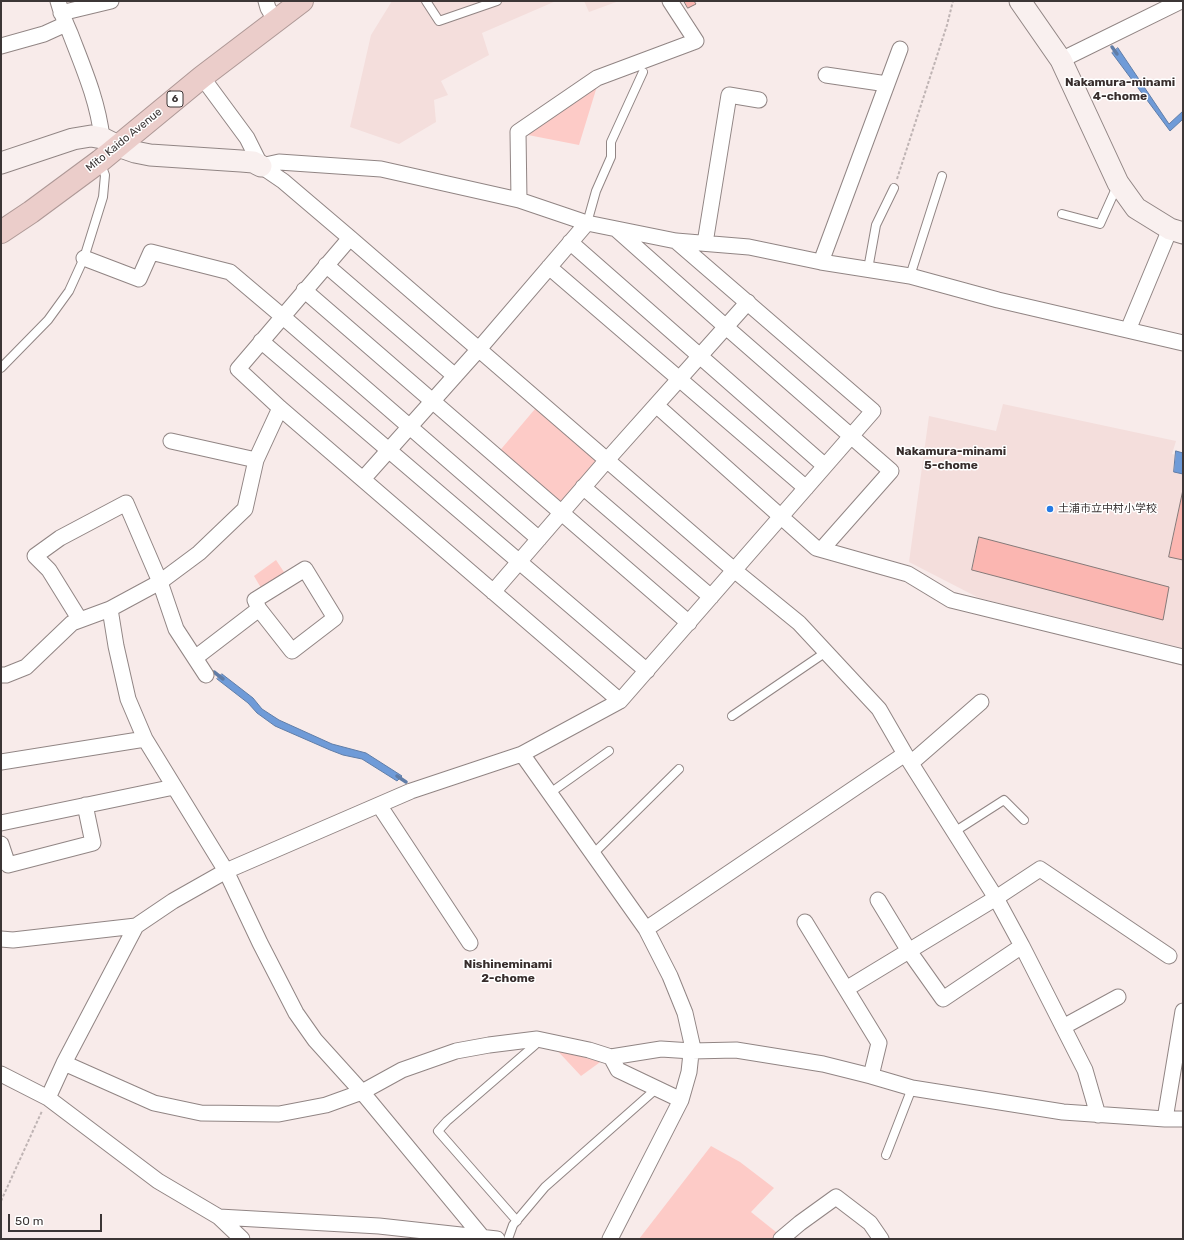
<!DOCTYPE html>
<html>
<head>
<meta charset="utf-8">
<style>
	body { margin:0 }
	#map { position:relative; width:1184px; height:1240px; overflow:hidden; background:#f8ebea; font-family:Rubik,sans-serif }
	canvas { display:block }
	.frame { position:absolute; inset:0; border:2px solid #3c3636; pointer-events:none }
	.scale { position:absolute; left:8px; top:1214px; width:94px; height:18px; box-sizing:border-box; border:2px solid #3c3636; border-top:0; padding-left:5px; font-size:12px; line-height:14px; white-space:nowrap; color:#3c3636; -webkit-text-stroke:3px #fff; paint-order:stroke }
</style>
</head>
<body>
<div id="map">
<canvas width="1184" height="1240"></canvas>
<div class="frame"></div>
<div class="scale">50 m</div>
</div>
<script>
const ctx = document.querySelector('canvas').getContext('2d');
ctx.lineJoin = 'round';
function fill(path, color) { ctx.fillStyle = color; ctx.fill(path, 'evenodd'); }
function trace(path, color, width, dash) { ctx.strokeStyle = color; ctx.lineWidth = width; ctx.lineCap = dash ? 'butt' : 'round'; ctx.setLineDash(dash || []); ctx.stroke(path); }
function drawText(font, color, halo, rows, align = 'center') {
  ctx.font = font + ' Rubik,"Noto Sans JP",sans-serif'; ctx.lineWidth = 3; ctx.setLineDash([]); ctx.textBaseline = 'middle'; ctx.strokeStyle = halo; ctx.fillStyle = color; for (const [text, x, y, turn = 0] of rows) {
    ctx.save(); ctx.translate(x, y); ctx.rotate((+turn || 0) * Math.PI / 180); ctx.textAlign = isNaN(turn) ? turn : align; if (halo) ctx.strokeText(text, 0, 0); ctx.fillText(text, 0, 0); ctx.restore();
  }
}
fill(new Path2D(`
	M392,1H556L482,33L489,55L441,81L448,95L434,100L436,122L399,144L350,127L371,35Z
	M584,1H619L589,12Z
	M1003,404L1176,441L1172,454L1183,456V648L979,598L909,562L929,416L996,431Z`), '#f4dedc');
fill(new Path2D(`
	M598,83L579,145L523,134Z
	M540,403L604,458L561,508L497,454Z
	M276,560L288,578L264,593L254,576Z
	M553,1046L586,1058L603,1060L581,1076Z
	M711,1146L740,1162L774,1188L751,1212L781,1236L778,1239H639Z`), '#fdcbc7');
const water = new Path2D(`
	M1118,48L1169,124L1183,111V119L1170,131L1112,53Z
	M1176,451L1183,453V474L1174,472Z
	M222,674L253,698L262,709L279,720L332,744L366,753L402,776L397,781L362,759L343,755L330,750L275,726L257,713L248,703L217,679Z`);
fill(water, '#6f9bd8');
trace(water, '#607da7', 1);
trace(new Path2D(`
	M1112,47L1117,54
	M214,672L223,679
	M397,776L406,782`), '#607da7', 3.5);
const building = new Path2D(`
	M684,1H694L696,4L688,8Z
	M1183,490V560L1169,557Z
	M979,537L1169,587L1163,620L972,570Z`);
fill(building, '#fbb6b1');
trace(building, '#867a79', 1);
const lane = new Path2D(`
	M426,1L439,21L497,1
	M1062,214L1100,224L1118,184
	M587,223L596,191L611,157V142L643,72
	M868,269L876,225L894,188
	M910,276L942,176
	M1,368L48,320L69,291L84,258L103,197L105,175L100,162
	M732,716L826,652
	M550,793L609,751
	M954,832L1004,800L1024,820
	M593,854L679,769
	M886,1155L912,1088
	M517,1221L438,1131L447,1121L535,1045L537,1039
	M508,1239L513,1225L545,1187L656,1089`);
const street = new Path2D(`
	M58,1C61,12 65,22 70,33C83,67 98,101 102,138
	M266,1L268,8L276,21
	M61,13L111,1
	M1,46L44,34L66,24
	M1061,60L1181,1
	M826,75L887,84
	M202,77L247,138L261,166L283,181L350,238L734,570L799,623L879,709L905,754L996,898L1022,946L1085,1070L1098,1115
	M261,166L279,162L381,169L519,200L587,223L676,241L749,247L821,262L910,276L998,300L1183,343
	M519,200L518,132L597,78L696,41L670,1
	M617,230L726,327L891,471L822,549
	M350,238L238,369L280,408L620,701
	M570,242L825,466
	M705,243L729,95L759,100
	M84,258L139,279L151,252L230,272L282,316L539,539
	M821,262L900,49
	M326,265L455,376
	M549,267L806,488
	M304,290L689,623
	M1128,330L1170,229
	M261,341L647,671
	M656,405L816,548L908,574L951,600L1183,657
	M171,441L256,460
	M363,479L479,349L587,223
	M583,487L711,597
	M493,592L607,460L748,302
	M110,609L116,646L128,699L145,739L226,871L260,943L296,1013L315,1040L362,1092L483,1238
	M80,620L49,570L35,556L60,538L126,503L160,582L176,629L206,675
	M195,658L259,609L255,600L305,569L335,618L292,651L259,609
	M1,675H6L26,667L72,623L110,609L160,582L199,553L245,509L256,460L280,408
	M522,754L646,929L670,976L685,1013L692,1044L689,1072L681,1100L610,1239
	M1,762L145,739
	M911,763L981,702
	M379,805L470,943
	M1,823L174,787
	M1,844L8,865L93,843L85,805
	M878,900L909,951L943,999L1022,946
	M805,922L879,1043L871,1076
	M646,929L905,754
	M1,939L13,940L136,926L173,901L226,871L411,791L522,754L620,701L873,411L676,241
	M846,989L996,898L1040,869L1169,956
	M1063,1027L1118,997
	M611,1057L618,1070L681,1100
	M64,1063L154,1103L201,1113L279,1114L326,1105L362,1092L402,1070L456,1051L489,1045L537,1039L589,1050L611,1057L661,1049L692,1051L736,1050L823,1064L871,1076L912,1088L1063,1112L1165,1119H1183
	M1,1074L48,1098L158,1181L219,1217L242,1239
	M48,1098L64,1063L136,926
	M1165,1119L1183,1011
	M219,1217L379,1226L497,1239
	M781,1239L800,1223L836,1197L870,1223L881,1239`);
const secondary = new Path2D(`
	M1020,1L1061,60L1118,183L1136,208L1170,229L1183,233
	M1,163L73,139L91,136L102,138L118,146L135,152L150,155L241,161L253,162L261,166`);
const highway = new Path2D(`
	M1,232L31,212L100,161L202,77L302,1`);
trace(lane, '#918584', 10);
trace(street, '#918584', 17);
trace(secondary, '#918584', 23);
trace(highway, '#ae9896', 24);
trace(new Path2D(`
	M897,179L947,25L953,1
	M1,1201L42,1111`), '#bfb4b4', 2, [3, 2]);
trace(lane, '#fff', 8);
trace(street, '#fff', 15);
trace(secondary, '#f9f0ef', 21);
trace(highway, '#ebcdca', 22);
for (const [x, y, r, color] of [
	[1050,509,4,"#257ae4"]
]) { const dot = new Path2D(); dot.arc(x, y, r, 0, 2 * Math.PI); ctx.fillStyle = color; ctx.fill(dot); trace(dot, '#fff', 1.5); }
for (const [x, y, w] of [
	[175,99,16]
]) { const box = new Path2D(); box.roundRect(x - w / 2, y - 8, w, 16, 3); ctx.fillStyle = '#fff'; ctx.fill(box); trace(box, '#3c3636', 1); }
drawText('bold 10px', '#3c3636', null, [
	["6",175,99]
]);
drawText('11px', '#3c3636', '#fff', [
	["Mito Kaido Avenue",124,140,-39]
]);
drawText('11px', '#3c3636', '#fff', [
	["土浦市立中村小学校",1058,509]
], 'left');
drawText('bold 12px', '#372d2c', '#fff', [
	["Nakamura-minami",1120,83],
	["4-chome",1120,97],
	["Nakamura-minami",951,452],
	["5-chome",951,466],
	["Nishineminami",508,965],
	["2-chome",508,979]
]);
</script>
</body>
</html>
